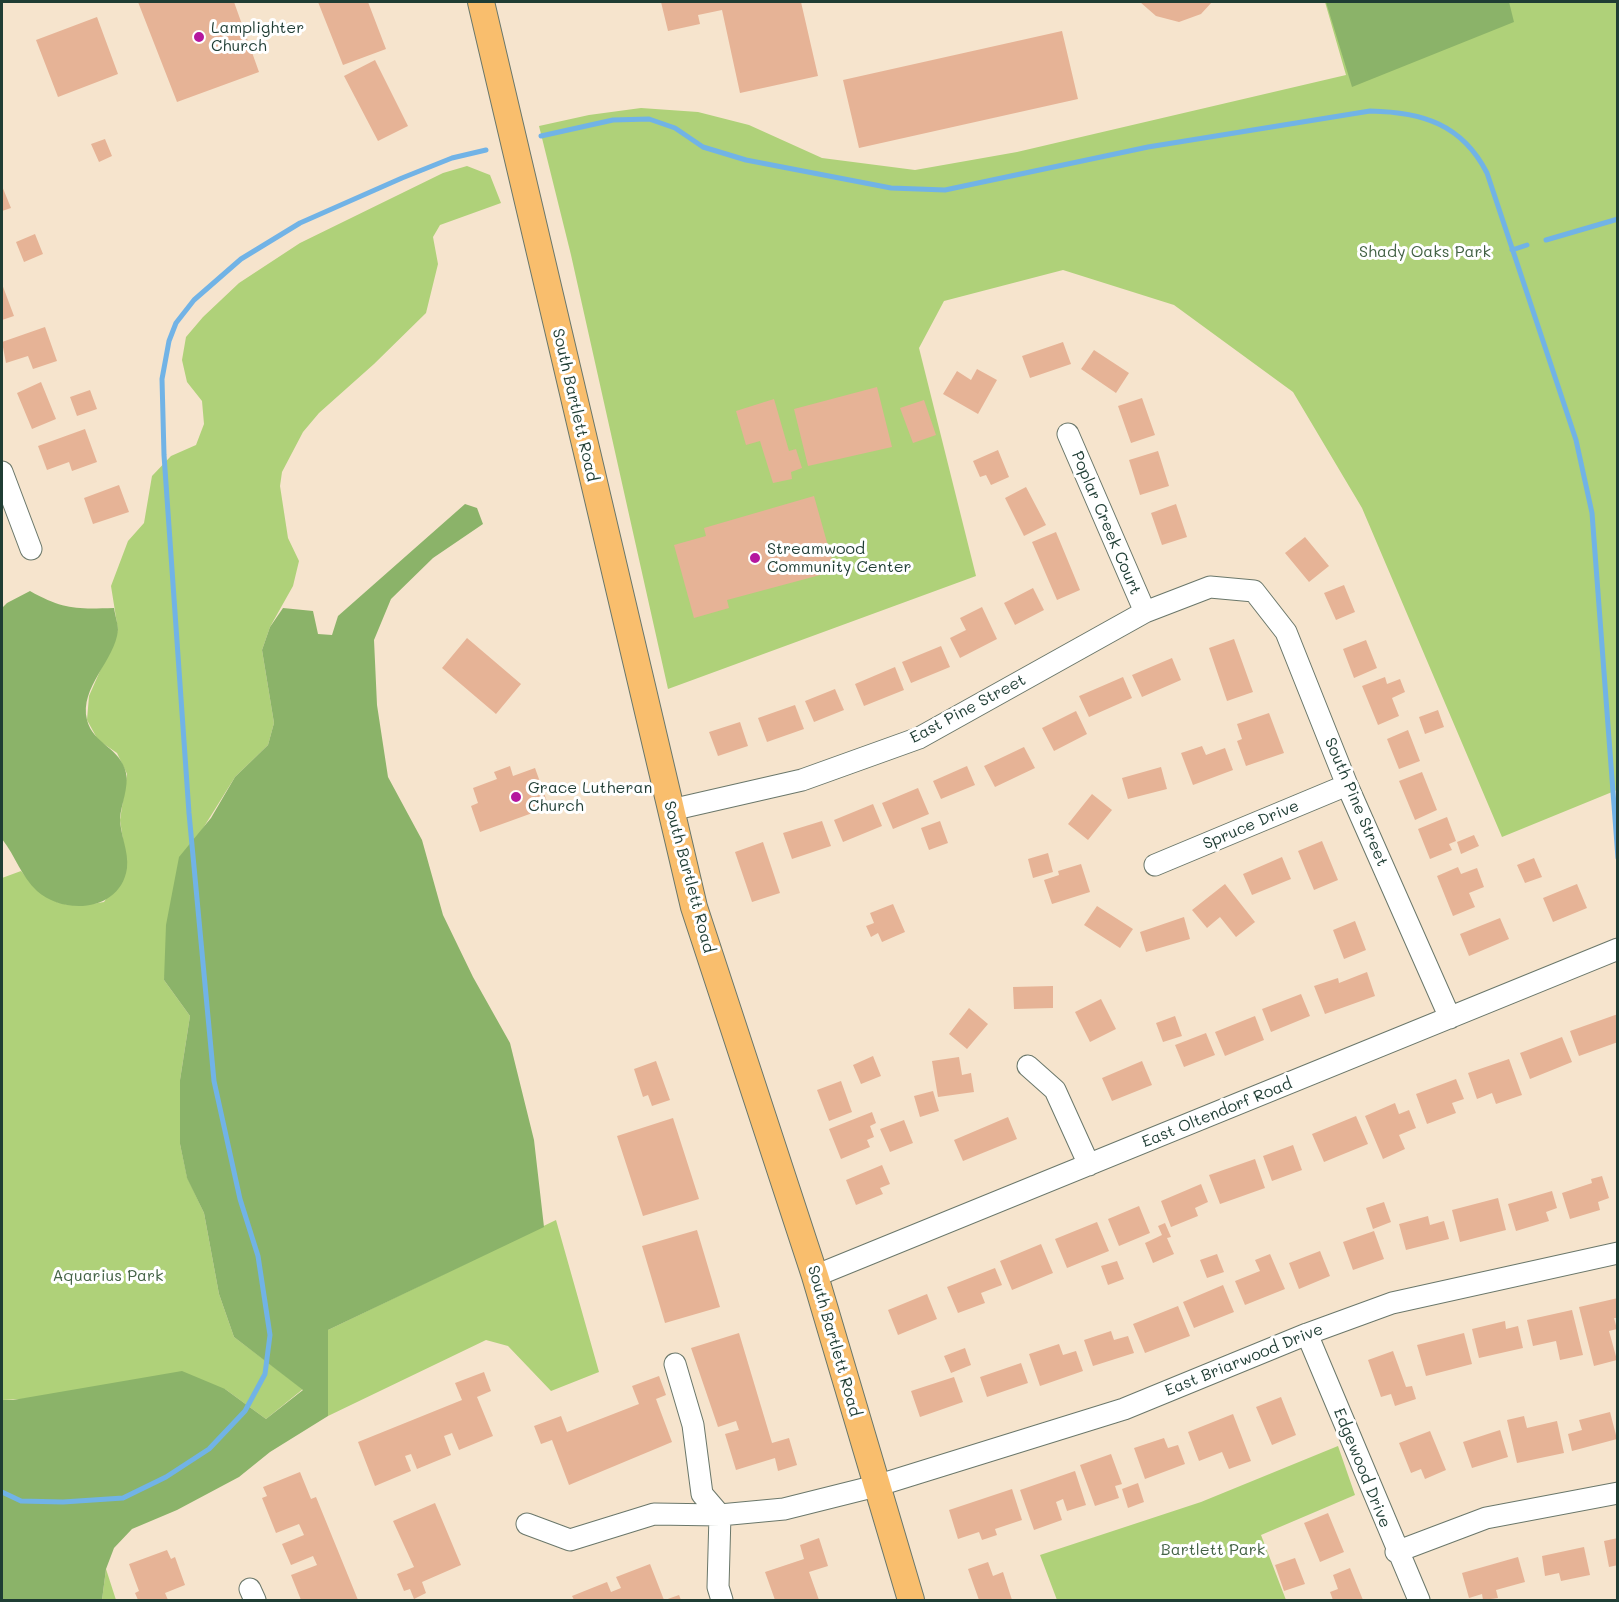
<!DOCTYPE html>
<html>
<head>
<meta charset="utf-8">
<style>
	body { margin:0 }
	#map { position:relative; width:1619px; height:1602px; overflow:hidden; background:#f6e4cd; font-family:Mali,sans-serif }
	canvas { display:block }
	.frame { position:absolute; inset:0; border:3px solid #1f3d34; pointer-events:none }
</style>
</head>
<body>
<div id="map">
<canvas width="1619" height="1602"></canvas>
<div class="frame"></div>
</div>
<script>
const ctx = document.querySelector('canvas').getContext('2d');
ctx.lineJoin = 'round';
function fill(path, color) { ctx.fillStyle = color; ctx.fill(path, 'evenodd'); }
function trace(path, color, width, dash) { ctx.strokeStyle = color; ctx.lineWidth = width; ctx.lineCap = dash ? 'butt' : 'round'; ctx.setLineDash(dash || []); ctx.stroke(path); }
function drawText(font, color, halo, rows, align = 'center') {
  ctx.font = font + ' Mali,sans-serif'; ctx.lineWidth = 6; ctx.setLineDash([]); ctx.textBaseline = 'middle'; ctx.strokeStyle = halo; ctx.fillStyle = color; for (const [text, x, y, turn = 0] of rows) {
    ctx.save(); ctx.translate(x, y); ctx.rotate((+turn || 0) * Math.PI / 180); ctx.textAlign = isNaN(turn) ? turn : align; if (halo) ctx.strokeText(text, 0, 0); ctx.fillText(text, 0, 0); ctx.restore();
  }
}
fill(new Path2D(`
	M1325,2H1617V790L1502,837L1362,508L1293,392L1174,305L1063,270L944,301L919,348L976,576L668,689L571,255L539,126L589,115L641,108L698,112L749,125L822,158L915,170L1017,152L1346,75Z
	M467,166L490,175L501,203L440,225L433,237L438,264L426,313L374,364L319,413L303,432L282,472L280,486L288,538L299,561L293,586L270,627L262,650L274,723L268,745L235,777L197,838L164,980L190,1016L180,1080V1144L187,1177L204,1213L219,1294L234,1337L303,1389L266,1419L225,1389L2,1400V878L21,871C49,904 61,910 104,902L127,867L120,820L127,774L117,753L98,740L87,720L89,696L118,630L111,586L128,541L144,523L152,476L171,456L196,445L204,424L202,401L187,382L182,360L186,337L203,317L239,283L300,243L443,173Z
	M556,1220L599,1372L551,1391L508,1346L486,1340L328,1416V1330Z
	M1338,1446L1355,1495L1261,1535L1286,1600H1057L1040,1555L1201,1502Z
	M106,1569L116,1600H102Z`), '#afd179');
fill(new Path2D(`
	M1326,2H1509L1514,22L1352,87Z
	M465,504L477,508L483,524L433,558L391,599L374,640L377,705L388,777L422,840L443,915L473,977L510,1043L534,1140L544,1227L328,1330V1416L270,1452L239,1477L177,1510L132,1529L114,1548L106,1569L102,1600H2V1400H13L182,1371L225,1389L266,1419L303,1390L234,1337L219,1294L204,1213L187,1178L180,1144V1080L190,1016L164,980L166,925L179,857L211,818L235,777L268,745L274,723L262,650L270,627L283,608L313,611L318,634L332,635L338,616Z
	M30,591C64,610 76,609 114,608C115,615 118,624 118,630C115,661 79,687 87,720C93,744 121,748 126,773C129,787 121,805 120,818C120,835 129,851 127,868C121,911 65,916 37,891C21,876 16,857 2,839V608L7,603Z`), '#8bb369');
trace(new Path2D(`
	M541,136L613,120L649,119L675,128L703,147L746,160L891,188L945,190L1148,147L1370,111C1422,112 1462,124 1487,173L1576,440L1592,513L1618,858
	M1546,240L1618,219
	M1512,250L1527,245
	M2,1492L21,1501L63,1502L123,1498L166,1477L209,1449L245,1411L265,1374L270,1335L258,1256L240,1199L214,1081L189,813L164,455L162,379L169,341L176,323L194,300L241,259L300,223L402,178L452,158L486,150`), '#71b3e6', 5);
fill(new Path2D(`
	M138,2H234L259,72L177,102Z
	M318,2H368L386,49L343,65Z
	M661,2H801L818,76L740,93L722,10L698,15L700,24L668,31Z
	M1140,2H1212L1201,14L1179,22L1156,16Z
	M97,17L118,74L58,97L36,40Z
	M1062,31L1078,99L859,148L843,80Z
	M375,60L408,126L378,141L344,76Z
	M105,139L112,156L99,162L91,144Z
	M2,186L11,208L2,211Z
	M35,234L43,254L24,262L16,242Z
	M2,284L14,316L2,320Z
	M45,327L57,361L33,369L28,356L6,363L2,342Z
	M1063,342L1071,364L1030,378L1022,356Z
	M1094,350L1129,373L1116,393L1081,369Z
	M977,369L997,380L978,414L943,394L957,371L971,380Z
	M41,382L56,419L32,429L17,393Z
	M877,387L892,447L808,466L794,409Z
	M90,390L97,409L77,416L70,397Z
	M1142,398L1155,435L1131,443L1118,406Z
	M774,399L789,451L796,449L802,468L791,472L792,479L773,483L760,441L746,445L736,411Z
	M924,400L936,435L913,443L900,408Z
	M85,429L97,462L72,471L69,462L47,470L38,446Z
	M998,450L1009,477L991,485L986,475L980,477L973,461Z
	M1158,451L1169,486L1140,495L1129,460Z
	M119,485L129,512L93,524L84,498Z
	M1026,487L1046,525L1024,536L1005,498Z
	M814,496L835,571L727,600L729,608L694,618L674,545L706,536L704,528Z
	M1176,504L1187,537L1162,545L1151,513Z
	M1056,532L1080,590L1057,600L1032,542Z
	M1305,537L1329,566L1309,582L1285,553Z
	M1344,585L1355,612L1336,620L1324,593Z
	M1033,588L1044,610L1015,625L1004,603Z
	M982,607L997,639L960,658L950,638L966,630L960,618Z
	M467,638L521,684L496,714L442,668Z
	M1234,639L1253,692L1227,701L1209,648Z
	M1366,640L1377,668L1354,678L1343,649Z
	M941,646L950,667L911,683L902,662Z
	M1172,658L1181,680L1142,697L1132,675Z
	M895,667L904,690L864,706L855,684Z
	M1123,677L1132,698L1089,717L1079,696Z
	M1385,677L1387,684L1400,679L1405,692L1392,698L1399,716L1378,725L1362,686Z
	M835,689L844,710L814,722L805,701Z
	M795,705L804,729L767,742L758,718Z
	M1438,710L1444,727L1425,734L1419,717Z
	M1076,711L1087,734L1054,751L1042,728Z
	M1269,713L1284,753L1246,766L1237,741L1242,739L1237,724Z
	M740,722L748,746L718,756L709,732Z
	M1408,730L1420,761L1399,769L1387,739Z
	M1202,746L1206,755L1225,748L1233,770L1193,785L1181,753Z
	M1024,747L1035,768L995,787L984,766Z
	M510,766L513,776L535,768L549,807L480,832L471,806L478,803L473,788L497,779L494,772Z
	M967,766L975,785L941,799L933,781Z
	M1161,767L1167,789L1128,799L1122,778Z
	M1422,772L1437,810L1415,820L1399,781Z
	M918,788L929,814L893,829L882,803Z
	M1092,794L1112,810L1088,840L1068,824Z
	M873,804L882,826L843,842L834,820Z
	M1447,817L1456,841L1449,844L1452,850L1430,859L1418,829Z
	M822,821L831,846L792,859L783,833Z
	M940,821L948,843L929,850L921,828Z
	M1474,835L1479,846L1461,854L1457,842Z
	M1322,841L1338,880L1314,890L1298,851Z
	M763,842L780,893L752,902L735,852Z
	M1048,853L1053,872L1033,878L1028,859Z
	M1282,857L1291,879L1252,895L1243,874Z
	M1534,858L1542,877L1525,883L1517,865Z
	M1081,864L1090,892L1052,904L1044,880L1059,875L1058,871Z
	M1458,867L1461,874L1477,868L1484,887L1469,893L1475,907L1453,916L1437,876Z
	M1225,884L1255,922L1236,937L1220,917L1207,928L1192,910Z
	M1577,884L1587,908L1553,922L1543,898Z
	M893,904L905,932L882,942L878,933L871,937L866,926L874,923L870,913Z
	M1097,906L1133,929L1120,948L1084,925Z
	M1184,917L1190,939L1146,952L1140,932Z
	M1500,918L1509,939L1469,956L1460,934Z
	M1355,921L1366,950L1344,959L1333,930Z
	M1367,972L1375,996L1325,1014L1314,986L1338,978L1339,983Z
	M1053,986V1008L1014,1009L1013,987Z
	M1301,994L1310,1016L1271,1032L1262,1009Z
	M1101,999L1116,1029L1090,1042L1075,1012Z
	M969,1008L988,1024L967,1049L949,1034Z
	M1618,1014V1042L1579,1056L1570,1031Z
	M1175,1016L1182,1036L1163,1042L1156,1023Z
	M1255,1016L1264,1040L1225,1056L1215,1032Z
	M1206,1033L1215,1055L1184,1067L1175,1045Z
	M1562,1037L1572,1062L1530,1079L1520,1053Z
	M873,1056L881,1076L861,1084L853,1065Z
	M959,1057L962,1075L971,1073L974,1092L938,1097L932,1061Z
	M1509,1059L1522,1095L1496,1104L1492,1093L1477,1099L1468,1073Z
	M656,1061L670,1100L652,1106L648,1095L643,1097L634,1069Z
	M1142,1061L1152,1085L1112,1101L1102,1078Z
	M1456,1079L1464,1099L1452,1103L1456,1113L1427,1124L1416,1094Z
	M841,1081L852,1112L829,1121L817,1090Z
	M933,1091L939,1111L920,1117L914,1096Z
	M1395,1103L1399,1114L1409,1110L1416,1128L1399,1135L1405,1149L1383,1159L1365,1116Z
	M872,1112L876,1123L870,1126L874,1137L867,1140L870,1147L841,1159L829,1129Z
	M1356,1116L1368,1144L1324,1162L1312,1134Z
	M1008,1117L1017,1139L963,1161L954,1140Z
	M673,1118L699,1199L643,1216L617,1136Z
	M904,1120L913,1143L890,1152L880,1129Z
	M1293,1145L1302,1170L1272,1181L1263,1156Z
	M1255,1159L1265,1188L1220,1204L1209,1175Z
	M882,1165L890,1184L880,1188L883,1194L856,1205L846,1180Z
	M1602,1176L1609,1198L1598,1202L1600,1210L1570,1219L1562,1193L1592,1183L1591,1179Z
	M1201,1184L1208,1202L1195,1208L1198,1216L1171,1227L1161,1201Z
	M1552,1191L1557,1208L1546,1212L1549,1221L1516,1231L1508,1204Z
	M1498,1198L1506,1230L1460,1242L1452,1210Z
	M1384,1202L1391,1222L1373,1229L1366,1208Z
	M1139,1206L1150,1233L1119,1246L1108,1219Z
	M1428,1216L1430,1225L1444,1221L1449,1239L1406,1250L1399,1224Z
	M1097,1222L1109,1251L1067,1268L1055,1239Z
	M1165,1223L1171,1237L1167,1238L1174,1254L1153,1263L1145,1243L1162,1235L1158,1226Z
	M697,1230L720,1307L665,1323L642,1246Z
	M1374,1231L1384,1259L1353,1270L1343,1242Z
	M1041,1244L1053,1273L1012,1290L1000,1261Z
	M1320,1251L1330,1276L1299,1289L1289,1263Z
	M1217,1254L1224,1272L1207,1278L1200,1260Z
	M1270,1254L1285,1289L1245,1305L1235,1281L1260,1271L1255,1260Z
	M1117,1261L1124,1279L1108,1285L1101,1266Z
	M995,1268L1002,1285L981,1293L985,1303L958,1313L947,1287Z
	M1223,1285L1234,1312L1194,1328L1183,1302Z
	M927,1294L937,1319L898,1335L888,1310Z
	M1618,1298V1318H1614L1617,1329L1609,1331L1617,1360L1594,1366L1579,1307Z
	M1178,1306L1190,1336L1145,1353L1133,1324Z
	M1572,1310L1583,1355L1560,1360L1556,1341L1533,1346L1527,1320Z
	M1505,1321L1506,1329L1518,1326L1523,1348L1479,1358L1472,1329Z
	M1111,1331L1114,1340L1128,1336L1134,1353L1093,1366L1084,1340Z
	M739,1333L772,1443L789,1438L797,1465L778,1471L775,1458L736,1470L725,1434L739,1430L736,1421L718,1427L691,1348Z
	M1464,1333L1472,1364L1426,1376L1417,1345Z
	M1059,1344L1063,1355L1076,1351L1083,1371L1040,1386L1029,1354Z
	M965,1348L971,1365L951,1373L944,1356Z
	M1393,1351L1406,1387L1412,1386L1416,1399L1395,1406L1391,1394L1381,1397L1368,1360Z
	M1021,1363L1028,1383L987,1397L980,1377Z
	M484,1372L491,1391L477,1397L493,1436L459,1450L452,1433L444,1436L451,1455L417,1469L411,1454L405,1456L411,1471L375,1486L358,1442L462,1400L455,1383Z
	M659,1376L666,1395L656,1399L672,1442L569,1485L552,1440L541,1444L534,1426L561,1416L567,1432L639,1404L632,1386Z
	M954,1377L963,1402L920,1417L911,1391Z
	M1281,1397L1296,1435L1272,1445L1256,1407Z
	M1610,1412L1617,1439L1572,1451L1568,1434L1582,1430L1579,1420Z
	M1233,1414L1251,1461L1229,1469L1222,1452L1199,1461L1188,1432Z
	M1524,1416L1527,1428L1557,1421L1564,1453L1517,1463L1507,1420Z
	M1500,1430L1508,1457L1472,1468L1463,1442Z
	M1430,1431L1446,1470L1425,1479L1421,1469L1411,1473L1399,1443Z
	M1164,1438L1168,1448L1178,1445L1185,1464L1145,1479L1134,1448Z
	M1111,1454L1122,1484L1115,1486L1119,1498L1095,1506L1080,1465Z
	M1075,1471L1086,1505L1067,1511L1063,1499L1056,1502L1062,1520L1034,1530L1020,1490Z
	M300,1472L311,1499L316,1497L358,1600H301L291,1575L317,1565L313,1556L291,1565L282,1544L304,1535L299,1524L276,1533L262,1498L267,1496L263,1487Z
	M1138,1483L1144,1502L1128,1508L1122,1489Z
	M1012,1489L1022,1520L995,1529L997,1535L982,1540L979,1532L958,1539L949,1510Z
	M435,1503L461,1565L422,1582L426,1593L414,1599L410,1589L404,1591L397,1574L414,1567L393,1521Z
	M1328,1513L1344,1552L1320,1562L1304,1523Z
	M819,1538L828,1566L809,1572L819,1600H775L765,1572L804,1559L800,1545Z
	M1618,1538V1565L1609,1567L1604,1541Z
	M1584,1547L1590,1575L1561,1581L1559,1573L1545,1576L1542,1556Z
	M167,1550L171,1559L175,1557L185,1585L165,1593L168,1600H138L135,1593L139,1591L129,1564Z
	M1518,1557L1525,1582L1496,1590L1498,1598L1483,1600L1482,1594L1469,1598L1462,1573Z
	M1295,1558L1305,1584L1284,1591L1275,1565Z
	M988,1562L993,1576L1003,1572L1012,1600H979L968,1569Z
	M650,1564L664,1600H574L572,1596L607,1582L611,1592L621,1588L616,1577Z
	M1350,1568L1363,1600H1333L1330,1592L1338,1589L1333,1575Z
	M679,1595L681,1600H665Z`), '#e6b396');
const minor = new Path2D(`
	M1068,434L1145,612
	M2,472L31,549
	M671,810L802,780L919,738L1145,612L1210,587L1254,591L1286,632L1347,785L1450,1018
	M1155,865L1347,785
	M1028,1066L1055,1090L1089,1165
	M815,1276L1618,949
	M1307,1334L1419,1600
	M675,1364L693,1425L702,1494L720,1515L718,1587L722,1600
	M527,1524L570,1540L654,1514L720,1515L784,1509L876,1486L1124,1409L1307,1334L1392,1303L1618,1253
	M1396,1552L1486,1518L1618,1493
	M250,1589L255,1600`);
const major = new Path2D(`
	M481,2L694,907L815,1276L911,1600`);
trace(minor, '#6a776a', 23);
trace(major, '#6a776a', 28);
trace(minor, '#fff', 21);
trace(major, '#f9be6d', 26);
for (const [x, y, r, color] of [
	[199,37,6,"#b5179e"],
	[755,558,6,"#b5179e"],
	[516,797,6,"#b5179e"]
]) { const dot = new Path2D(); dot.arc(x, y, r, 0, 2 * Math.PI); ctx.fillStyle = color; ctx.fill(dot); trace(dot, '#fff', 2); }
drawText('16px', '#1f3d34', '#fff', [
	["Lamplighter",211,28],
	["Church",211,46],
	["Streamwood",767,549],
	["Community Center",767,567],
	["Grace Lutheran",528,788],
	["Church",528,806]
], 'left');
drawText('16px', '#436245', '#fff', [
	["Shady Oaks Park",1425,252],
	["Aquarius Park",108,1276],
	["Bartlett Park",1213,1550]
]);
drawText('16px', '#1f3d34', '#fff', [
	["South Bartlett Road",575,405,77],
	["Poplar Creek Court",1106,523,67],
	["East Pine Street",968,709,-28],
	["South Pine Street",1356,802,67],
	["Spruce Drive",1251,825,-23],
	["South Bartlett Road",689,877,75],
	["East Oltendorf Road",1217,1113,-22],
	["South Bartlett Road",834,1341,74],
	["East Briarwood Drive",1244,1360,-22],
	["Edgewood Drive",1362,1468,68]
]);
</script>
</body>
</html>
